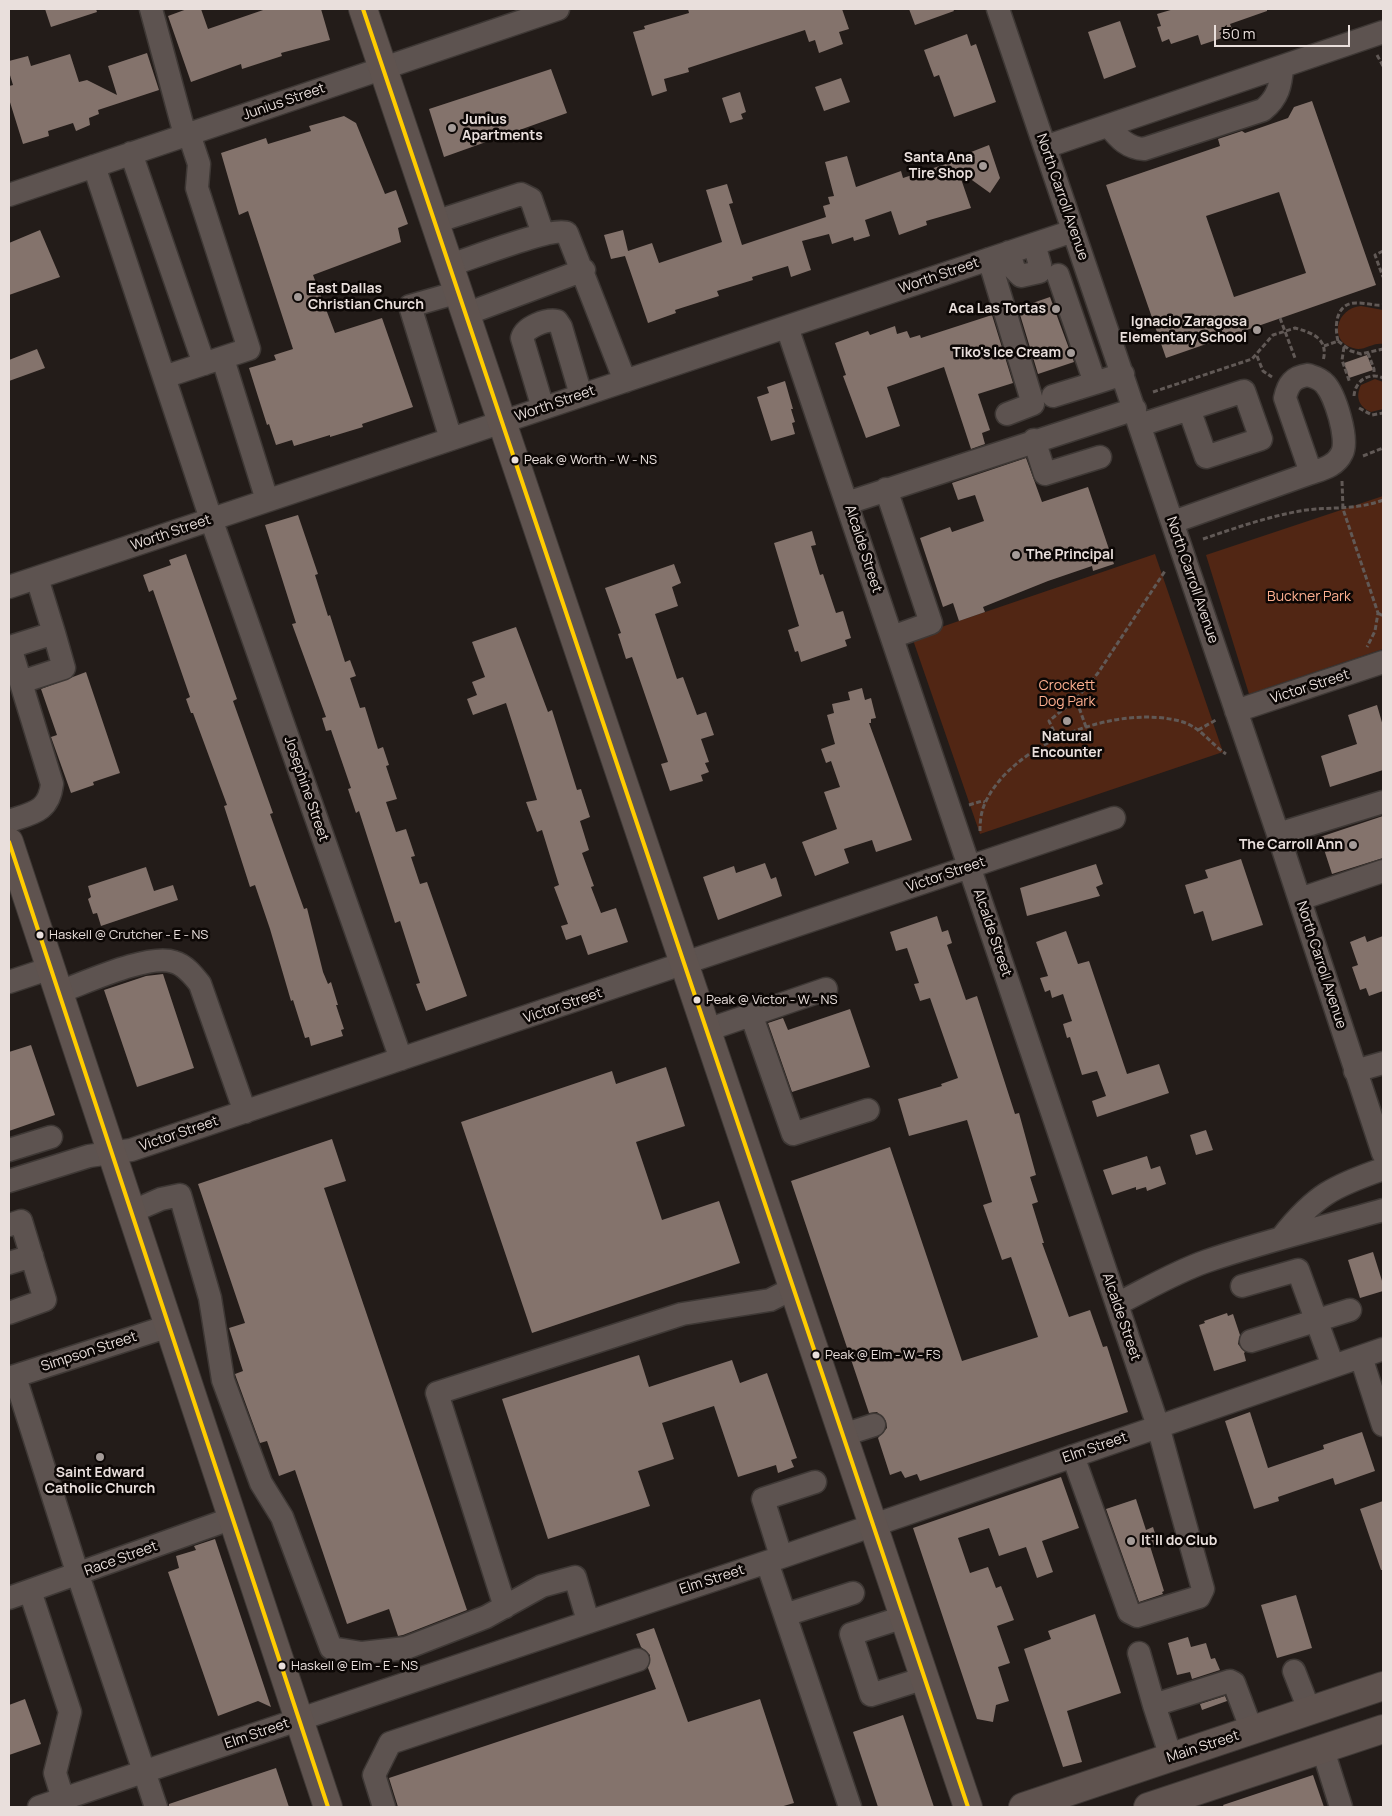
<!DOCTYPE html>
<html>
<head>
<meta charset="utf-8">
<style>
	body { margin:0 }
	#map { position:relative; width:1392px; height:1816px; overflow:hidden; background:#231c19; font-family:Manrope,sans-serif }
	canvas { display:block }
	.frame { position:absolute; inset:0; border:10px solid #e9dfdc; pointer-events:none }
	.scale { position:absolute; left:1214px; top:25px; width:136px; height:22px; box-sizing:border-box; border:2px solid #e9dfdc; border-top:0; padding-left:6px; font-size:15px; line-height:18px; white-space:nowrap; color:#e9dfdc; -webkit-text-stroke:4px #0c0705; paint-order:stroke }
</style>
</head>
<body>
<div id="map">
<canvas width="1392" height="1816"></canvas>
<div class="frame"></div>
<div class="scale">50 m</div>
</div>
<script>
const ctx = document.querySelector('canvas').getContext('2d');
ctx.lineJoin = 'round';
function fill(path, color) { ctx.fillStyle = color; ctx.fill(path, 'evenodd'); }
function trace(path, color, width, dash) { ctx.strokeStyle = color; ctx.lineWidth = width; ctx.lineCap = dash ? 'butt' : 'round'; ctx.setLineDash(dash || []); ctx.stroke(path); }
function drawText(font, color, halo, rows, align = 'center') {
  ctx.font = font + ' Manrope,sans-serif'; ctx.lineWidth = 5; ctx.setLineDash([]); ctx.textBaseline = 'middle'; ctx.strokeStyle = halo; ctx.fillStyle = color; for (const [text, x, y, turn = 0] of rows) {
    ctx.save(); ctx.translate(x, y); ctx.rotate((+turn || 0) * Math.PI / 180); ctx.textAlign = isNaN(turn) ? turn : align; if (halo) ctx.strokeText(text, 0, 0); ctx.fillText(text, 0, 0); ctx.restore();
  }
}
fill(new Path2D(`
	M1361,306L1383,310V344C1372,342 1364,352 1353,348C1328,341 1336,308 1361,306Z
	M1375,379L1383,382V409L1371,412C1359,407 1355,397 1361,385Z
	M1383,496V649L1249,694L1206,555Z
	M1155,554L1223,752L980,834L912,637Z`), '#512614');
fill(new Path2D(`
	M45,9H96L97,12L51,27Z
	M187,9H201L208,29L266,9H321L330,40L281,53L282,56L242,69L241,64L191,82L168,16Z
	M688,9H842L849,29L839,32L843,44L819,53L815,40L809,42L805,30L688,68L689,72L664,79L667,91L652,96L633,32L645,29L644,26L689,13Z
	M909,9H953L954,11L915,25Z
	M1174,9H1267V11L1230,24L1234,34L1201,45L1198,35L1171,44L1169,39L1162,42L1157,27L1161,26L1157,14Z
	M1120,21L1136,67L1104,79L1088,32Z
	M967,34L971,46L976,44L996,102L954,117L939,75L934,77L924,50Z
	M147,53L159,90L98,110L99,114L89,118L90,125L76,131L73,123L48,131L49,136L23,144L9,99V86L13,85L9,72V61L28,56L31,66L70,54L79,82L87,80L117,95L108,66Z
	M551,69L567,113L444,157L429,109Z
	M841,78L850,102L824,111L815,87Z
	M740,92L746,112L741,114L743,119L730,123L722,98Z
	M1312,101L1376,285L1166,358L1106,185L1220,146L1218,139L1242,131L1245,133L1288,118L1294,107ZM1279,192L1306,273L1234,297L1206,216Z
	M344,116L356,123L385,194L396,190L408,224L398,228L401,242L313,275L335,333L382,318L413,407L362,424L363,427L330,437V435L294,446L292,440L276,445L269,424L267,425L249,368L276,360L274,355L293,349L248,211L239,215L221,153L266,138L268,144L311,131L309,126Z
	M989,145L1000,178L990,193L958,170L971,208L926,221L927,225L899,235L891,211L865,220L870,236L854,241L853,237L832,244L829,234L802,241L811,270L791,277L788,266L752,277L753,280L717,291L719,296L675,310L676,313L648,323L625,256L611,259L604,235L623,230L628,251L652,243L659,263L722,242L706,190L727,184L733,203L729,204L742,245L826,217L823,206L830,204L828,197L834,196L825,162L847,156L856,187L901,171L903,178L967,157L966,154Z
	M40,230L60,277L9,295V243Z
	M1050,297L1074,362L1038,374L1018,308Z
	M992,315L1013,383L978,394L990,430L982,433L985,444L971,449L944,367L887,387L900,426L866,438L843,376L846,375L835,343L868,331L870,335L895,326L897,334L907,331L910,338L920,335L921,338Z
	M37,349L45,368L9,381V360Z
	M1367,355L1373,370L1349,378L1344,363Z
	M785,381L793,409H791L795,422L792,423L795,434L771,441L757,397L769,393L767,387Z
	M1026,458L1042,502L1088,487L1114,564L1093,571L1092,566L1048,581L983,607L985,612L959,621L953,603L943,607L920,538L950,527L952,532L984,521L975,495L958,500L952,483Z
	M298,515L318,574L315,575L328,616L330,615L345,662L350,660L356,676L350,678L360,708L365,707L378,749L383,747L389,765L386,766L397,799L386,802L396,832L406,829L415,856L411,857L420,884L427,882L467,996L426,1011L416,984L420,983L400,921L395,923L359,811L356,813L348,789L351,788L331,730L326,731L322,718L326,717L292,624L296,623L265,525Z
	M812,531L816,545L811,546L820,575L823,574L836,613L843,611L851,638L845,640L847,646L801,662L798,651L795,652L788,630L799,626L774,543Z
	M186,554L237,699L233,701L273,813L270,814L304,909L307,908L323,972L328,984L331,982L338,1005H336L344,1029L341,1030L343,1036L311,1046L309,1037L305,1038L293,1000L291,1001L270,929L255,885L250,887L224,806L227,805L193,713H191L186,699L190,697L153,590L149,592L143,575L171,565L169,560Z
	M674,564L681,583L672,587L678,606L655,614L677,679L683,677L697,715L706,712L714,735L701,739L709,762L705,763L709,772L701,775L703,781L670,791L661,764L668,762L632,657L626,659L618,634L621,633L605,588Z
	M516,627L548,712L552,710L577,790L581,789L590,817L580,821L589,850L582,853L594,886L591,887L601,913L616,908L628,942L588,955L581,935L566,940L561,926L568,924L554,887L559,885L542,830L537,832L526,802L537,800L506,703L473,715L467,699L477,695L472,682L485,677L472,642Z
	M86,672L120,773L93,782L94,785L71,793L51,737L57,735L41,689Z
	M862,688L865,700L871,698L876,718L871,719V723H869L912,840L876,852L872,840L844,849L849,863L815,876L802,842L837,829L824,792L840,787L831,761L826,763L821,749L835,744L827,715L834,713L832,704L850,700L848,692Z
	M1377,705L1383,726V770L1330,787L1321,756L1357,744L1348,715Z
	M1383,816V858L1332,874L1320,837Z
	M1241,859L1263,925L1212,941L1203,911L1194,914L1185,885L1208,878L1205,870Z
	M765,863L771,879L776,877L782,896L718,920L703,877L734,866L736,873Z
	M1096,864L1103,884L1096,887L1100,896L1027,916L1020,888Z
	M146,867L154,891L173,885L178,900L101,926L97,913L93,914L88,899L91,897L88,886Z
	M937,916L942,932L948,930L952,943L947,945L966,1000L977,996L1015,1114L1019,1113L1036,1175L1030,1177L1038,1202L1032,1204L1044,1243H1042L1069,1317L1090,1310L1103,1347L1107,1346L1128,1412L920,1481L917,1474L905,1478L901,1471L890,1475L878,1438L887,1428L886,1421L877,1412L869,1413L791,1181L890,1147L962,1361L1038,1337L1011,1257L1002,1260L983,1205L992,1202L967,1120L909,1136L898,1099L942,1086L941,1084L958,1078L930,998L920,1001L914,984L919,983L907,948L896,951L890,932Z
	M1066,931L1078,964L1089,961L1127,1074L1159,1064L1169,1093L1097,1117L1092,1101L1106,1096L1097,1071L1082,1075L1070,1037L1067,1038L1063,1024L1072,1021L1063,994L1052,998L1050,990L1045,992L1040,978L1048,976L1036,942Z
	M1365,936L1367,942L1383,936V991L1369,996L1366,988L1360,990L1352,967L1358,965L1350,942Z
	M163,974L194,1068L137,1087L104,990L146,976Z
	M850,1009L870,1067L792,1092L768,1023L783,1018L788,1030Z
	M31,1045L55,1115L9,1131V1052Z
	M666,1067L685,1126L636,1142L662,1220L719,1201L740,1263L532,1333L461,1122L612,1071L616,1084Z
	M1206,1130L1213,1150L1196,1155L1190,1135Z
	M332,1139L346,1181L324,1188L467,1610L403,1635L398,1636L389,1609L347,1624L295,1470L279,1476L267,1441L260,1443L236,1377L235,1374L243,1371L229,1328L245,1323L198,1184Z
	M1147,1156L1151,1169L1160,1166L1166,1184L1147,1191L1146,1187L1136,1190V1187L1112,1195L1103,1170Z
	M1373,1252L1383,1284V1291L1360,1298L1348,1260Z
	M1227,1313L1228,1316L1233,1314L1240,1335L1238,1344L1245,1352L1244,1353L1246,1361L1214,1371L1199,1325L1205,1323L1204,1321Z
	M639,1355L649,1387L732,1360L740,1383L767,1373L797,1458L791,1460L794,1467L778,1473L776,1465L738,1477L714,1406L662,1423L674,1459L638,1471L650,1506L548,1539L502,1399Z
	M1250,1412L1268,1468L1324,1449L1323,1445L1362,1432L1375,1471L1335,1485L1333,1478L1278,1497L1279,1501L1254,1509L1225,1421Z
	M1061,1477L1079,1528L1042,1541L1053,1572L1037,1578L1026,1547L999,1556L989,1528L958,1538L970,1573L988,1567L996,1588L1001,1586L1014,1620L997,1626L1010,1663L998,1667L1009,1701L996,1705L993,1722L977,1719L913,1528Z
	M1136,1499L1146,1530L1153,1527L1158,1543L1150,1546L1164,1591L1162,1592L1163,1594L1139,1602L1106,1509Z
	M1383,1501V1570H1381L1360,1509Z
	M215,1539L271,1707L258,1701L218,1716L168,1572L179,1568L176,1556L196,1550L194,1546Z
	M1296,1595L1312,1648L1277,1658L1261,1605Z
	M1095,1614L1121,1693L1067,1711L1082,1762L1063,1767L1024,1649L1051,1639L1048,1631Z
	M654,1628L688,1722L760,1699L794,1803L780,1807H398L389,1778L656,1689L648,1668L650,1655L641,1647L636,1634Z
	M1188,1637L1191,1647L1206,1643L1211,1659L1215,1658L1220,1670L1192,1679L1190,1672L1177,1675L1168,1643Z
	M1225,1696L1227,1701L1202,1710L1200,1704Z
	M25,1699L41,1744L9,1755V1705Z
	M903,1715L934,1807H878L853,1732Z
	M276,1768L289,1807H169V1804Z
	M1313,1775L1324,1807H1224L1223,1805Z`), '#84736c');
const minor = new Path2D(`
	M151,9L185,135
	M998,9L1278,834L1383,1153
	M1109,126C1119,139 1128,148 1144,149L1263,110C1278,98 1281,85 1282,67
	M1045,147L1383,32
	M131,153L204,364
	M94,166L211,519L401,1059
	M9,195L558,9
	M435,222L521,194L531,199L543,234
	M1009,252L1014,269L1021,276L1039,272L1040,265L1034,244
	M989,259L1033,404L1007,414
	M450,265C470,259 553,226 567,233L625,381
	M1058,275L1095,383L1123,374
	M466,314L584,270
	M787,327L1158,1426L1203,1589L1199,1597L1137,1616L1129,1612L1073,1456
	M223,359L267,500
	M1308,375C1314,377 1320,378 1325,384C1335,395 1349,439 1342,453C1336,466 1323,469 1311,473L1285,398C1288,384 1293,377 1308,375Z
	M164,377L249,349L197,188L199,164L189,134
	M1053,396L1095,383
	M543,408L522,338C525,327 546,319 557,321L561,327L581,395
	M1140,425L1244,391L1261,439L1206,457L1189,409
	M451,439L410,306L459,292
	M1034,440L1045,474L1100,457
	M886,489L931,623L892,637
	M847,503L1135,409
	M1173,522L1311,473
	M9,587L1073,231
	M21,682L64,668L54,633
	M1236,711L1383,662
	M9,821C32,813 49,812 52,784L10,647L54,633L37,578
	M1278,834L1383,802
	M1300,899L1383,871
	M9,982L51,968
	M59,992C85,983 149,953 174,962C185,965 193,975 200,984L245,1112
	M751,1014L793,1134L868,1110
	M707,1030L826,989
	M1355,1071L1383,1063
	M9,1150L51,1137
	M9,1181L89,1156L131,1150L1114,818
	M131,1212L161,1199L180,1195L210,1298L223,1380L261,1483L282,1517L331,1648L362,1653L406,1648L486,1617L542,1586L575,1577L588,1621
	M9,1225L21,1221L45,1300L9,1313
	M1282,1237C1315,1195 1334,1186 1383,1169
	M9,1263L32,1256
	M1242,1286L1298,1270L1333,1366
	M1117,1304C1147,1289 1175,1272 1207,1261C1265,1241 1324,1227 1383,1210
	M1251,1341L1350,1310
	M1361,1357L1383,1425
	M15,1377L78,1575L156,1807
	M9,1378L169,1326
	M843,1435L874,1425
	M781,1556L763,1499L815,1482
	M767,1562L850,1807
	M30,1591L70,1712L55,1773L63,1799
	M9,1598L233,1518
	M505,1607L437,1393L682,1314L770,1300L794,1288
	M785,1615L853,1593
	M904,1617L851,1634L871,1695L925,1678
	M1139,1653L1154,1705
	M1294,1671L1310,1712
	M1323,1750L1341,1807
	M1171,1757L1154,1705L1230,1681L1234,1683L1252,1731
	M39,1807L767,1562L1383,1349
	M384,1807L374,1775L390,1743L638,1660`);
const major = new Path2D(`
	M363,9L968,1807
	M9,842L328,1807
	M1023,1807L1383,1686
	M1148,1807L1383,1729`);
trace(minor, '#3e3835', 25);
trace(major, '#3e3835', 30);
trace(new Path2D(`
	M1377,55L1383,66
	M1383,251L1375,255L1383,277
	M1280,318L1295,358
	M1338,341L1351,351L1361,354L1383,349
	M1324,346L1338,341C1334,325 1336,301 1359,303C1367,303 1375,306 1383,305
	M1344,347L1342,360L1350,383
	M1368,353L1374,369V376
	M1257,356L1263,371L1272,377
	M1153,392L1252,359L1273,335L1295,328C1313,333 1329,339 1323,361
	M1354,396C1355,380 1370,372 1383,378
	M1359,408L1372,415L1383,413
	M1363,456L1383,448
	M1342,481L1343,509L1378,613L1375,631L1367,647
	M1203,539C1235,528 1267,517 1300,511C1328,506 1355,511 1383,500
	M1378,613L1383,616
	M1086,727L1076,699L1098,673L1165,571
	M1198,730L1216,720
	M1057,738L1049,721L1076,699
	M969,805L982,801L985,802
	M980,831C980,821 981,811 986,801C1015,741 1121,703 1183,722C1201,728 1211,744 1226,754`), '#615956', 3, [5, 2.5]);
trace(minor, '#5d5350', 22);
trace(major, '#5f534f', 28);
trace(new Path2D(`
	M363,9L968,1807
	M9,842L328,1807`), '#fc0', 4);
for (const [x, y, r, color] of [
	[452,128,5,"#a49b98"],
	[983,166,5,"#a49b98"],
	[298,297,5,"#a49b98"],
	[1056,309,5,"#a49b98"],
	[1257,330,5,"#a49b98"],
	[1071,353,5,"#a49b98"],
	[515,460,4.5,"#e9dfdc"],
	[1016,555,5,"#a49b98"],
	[1067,721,5,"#a49b98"],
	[1353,845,5,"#a49b98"],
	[40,935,4.5,"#e9dfdc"],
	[697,1000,4.5,"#e9dfdc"],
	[816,1355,4.5,"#e9dfdc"],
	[100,1457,5,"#a49b98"],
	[1131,1541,5,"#a49b98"],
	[282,1666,4.5,"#e9dfdc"]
]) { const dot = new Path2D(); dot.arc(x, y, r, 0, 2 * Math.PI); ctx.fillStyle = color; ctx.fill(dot); trace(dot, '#0c0705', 2); }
drawText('13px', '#e9dfdc', '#0c0705', [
	["Peak @ Worth - W - NS",524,460],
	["Haskell @ Crutcher - E - NS",49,935],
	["Peak @ Victor - W - NS",706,1000],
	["Peak @ Elm - W - FS",825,1355],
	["Haskell @ Elm - E - NS",291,1666]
], 'left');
drawText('14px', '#e9dfdc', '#0c0705', [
	["Junius Street",284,102,-19],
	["North Carroll Avenue",1062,197,71],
	["Worth Street",939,276,-19],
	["Worth Street",555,404,-19],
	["Worth Street",171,533,-19],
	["Alcalde Street",863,549,72],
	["North Carroll Avenue",1192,580,71],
	["Victor Street",1310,687,-18],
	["Josephine Street",306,789,71],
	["Victor Street",946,875,-19],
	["Alcalde Street",992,933,71],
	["North Carroll Avenue",1321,965,72],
	["Victor Street",563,1006,-19],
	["Victor Street",179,1134,-19],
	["Alcalde Street",1121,1317,71],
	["Simpson Street",89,1352,-18],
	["Elm Street",1095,1448,-19],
	["Race Street",121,1559,-20],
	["Elm Street",712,1580,-18],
	["Elm Street",257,1734,-19],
	["Main Street",1203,1747,-18]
]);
drawText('bold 14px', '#e9dfdc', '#0c0705', [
	["Junius",462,120,"left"],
	["Apartments",462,136,"left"],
	["Santa Ana",973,158],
	["Tire Shop",973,174],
	["East Dallas",308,289,"left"],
	["Christian Church",308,305,"left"],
	["Aca Las Tortas",1046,309],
	["Ignacio Zaragosa",1247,322],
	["Elementary School",1247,338],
	["Tiko's Ice Cream",1061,353],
	["The Principal",1026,555,"left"],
	["Natural",1067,737,"center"],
	["Encounter",1067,753,"center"],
	["The Carroll Ann",1343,845],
	["Saint Edward",100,1473,"center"],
	["Catholic Church",100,1489,"center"],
	["It'll do Club",1141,1541,"left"]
], 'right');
drawText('14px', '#feaf90', '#0c0705', [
	["Buckner Park",1309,597],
	["Crockett",1067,686],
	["Dog Park",1067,702]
]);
</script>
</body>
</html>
